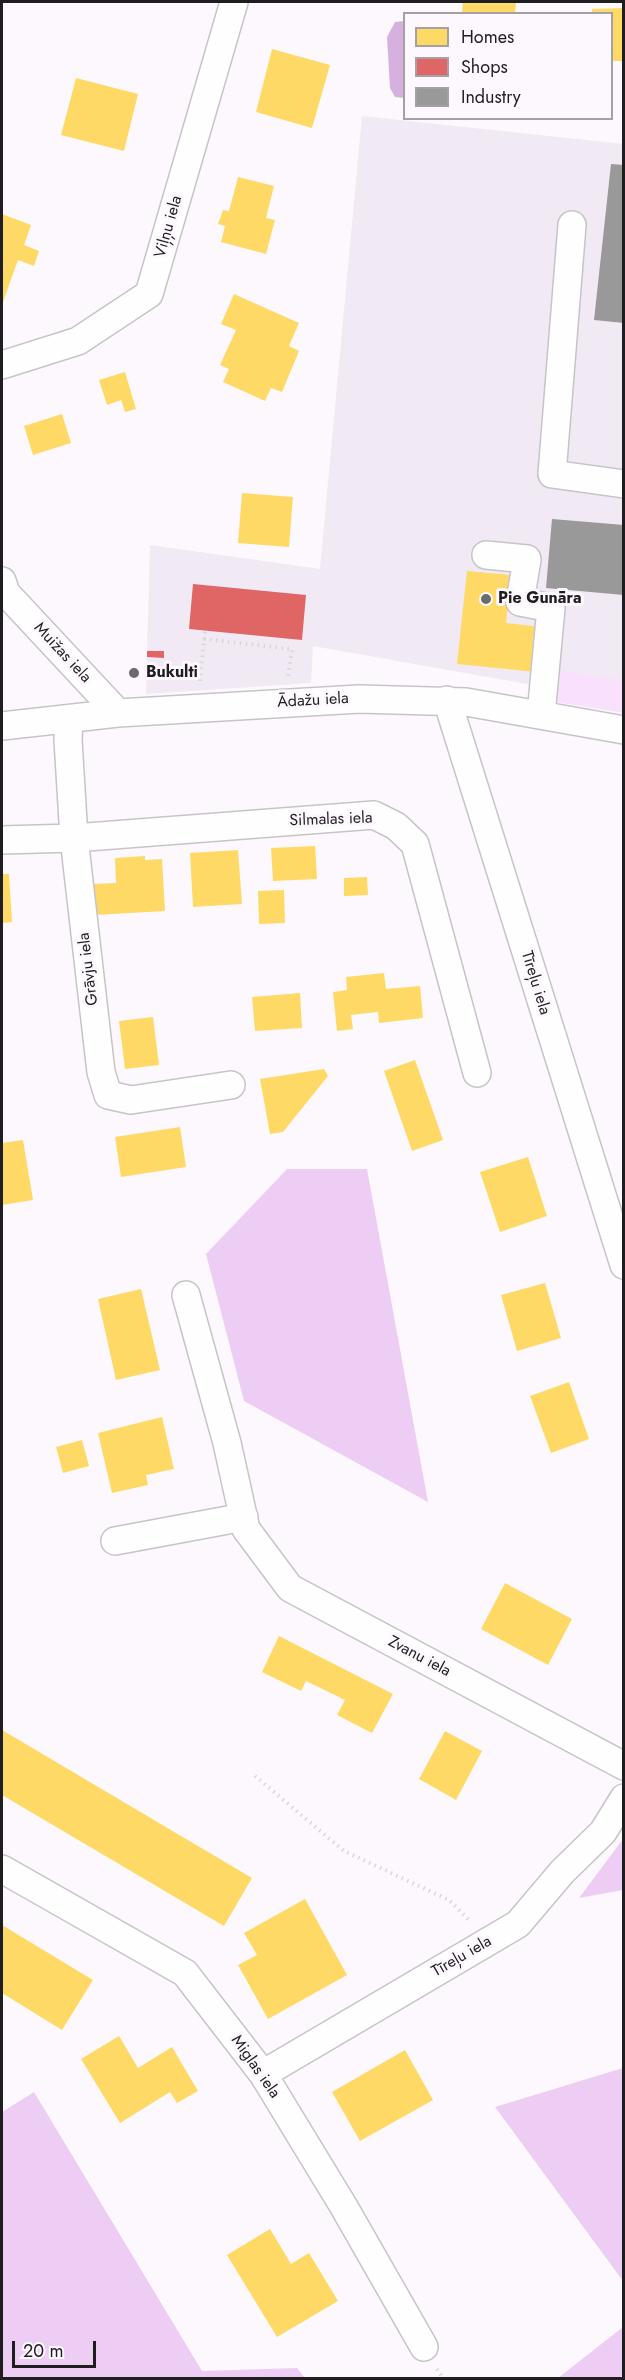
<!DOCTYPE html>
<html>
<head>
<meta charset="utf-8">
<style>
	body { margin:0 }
	#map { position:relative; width:625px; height:2380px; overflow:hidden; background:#fcf8fd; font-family:Jost,sans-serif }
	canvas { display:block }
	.frame { position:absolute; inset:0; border:3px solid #1f1d20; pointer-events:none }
	.legend { position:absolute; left:403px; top:12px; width:210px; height:108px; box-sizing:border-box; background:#fdf7fe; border:2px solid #a4a0a5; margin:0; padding:8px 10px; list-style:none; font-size:18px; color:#1f1d20 }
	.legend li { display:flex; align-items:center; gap:12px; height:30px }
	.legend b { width:30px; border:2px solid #a4a0a5 }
	.scale { position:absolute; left:12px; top:2341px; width:84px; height:27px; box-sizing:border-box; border:3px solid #1f1d20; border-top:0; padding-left:8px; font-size:18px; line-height:21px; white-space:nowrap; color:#1f1d20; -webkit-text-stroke:4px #fdf7fe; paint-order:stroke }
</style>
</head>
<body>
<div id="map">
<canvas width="625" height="2380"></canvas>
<div class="frame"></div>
<ul class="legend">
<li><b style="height:16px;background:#ffd966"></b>Homes</li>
<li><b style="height:16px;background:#e06666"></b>Shops</li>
<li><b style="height:16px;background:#999"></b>Industry</li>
</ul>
<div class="scale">20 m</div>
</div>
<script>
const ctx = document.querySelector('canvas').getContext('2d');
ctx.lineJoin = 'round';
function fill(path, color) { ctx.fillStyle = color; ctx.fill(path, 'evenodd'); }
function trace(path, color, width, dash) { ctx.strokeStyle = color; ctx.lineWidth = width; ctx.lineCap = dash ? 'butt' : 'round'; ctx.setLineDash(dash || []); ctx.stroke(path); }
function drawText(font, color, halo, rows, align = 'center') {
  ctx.font = font + ' Jost,sans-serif'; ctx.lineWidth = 6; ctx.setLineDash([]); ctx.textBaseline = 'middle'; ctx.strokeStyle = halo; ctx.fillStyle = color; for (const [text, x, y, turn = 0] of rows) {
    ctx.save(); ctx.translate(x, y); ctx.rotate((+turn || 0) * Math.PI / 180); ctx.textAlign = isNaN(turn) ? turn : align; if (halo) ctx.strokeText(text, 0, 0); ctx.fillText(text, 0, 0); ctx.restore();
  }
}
fill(new Path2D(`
	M362,116L623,144V701L313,646L311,683L146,694L150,545L320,569Z`), '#f1e9f3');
fill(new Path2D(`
	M558,670L623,680V713L555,702Z`), '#f9e1fe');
fill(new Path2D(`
	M287,1169H367L428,1502L244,1401L206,1254Z
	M623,1839V1890L579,1898Z
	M623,2068H624L623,2281L495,2107Z
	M34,2092L202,2371L297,2368L305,2378H2V2112Z
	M623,2327V2378H558Z`), '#edcdf4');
fill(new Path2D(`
	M404,21V98L395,97L390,88L387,37L395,22Z`), '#d6b0de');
fill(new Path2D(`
	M463,2H516L515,14L462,12Z
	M624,8V61H612V14H592V9Z
	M272,49L330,65L312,128L256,112Z
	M76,78L138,94L124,151L61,135Z
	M238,177L274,186L266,218L275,220L266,254L221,242L225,226L218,224L223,210L229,211Z
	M2,214L31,225L24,245L39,251L34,266L18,260L2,305Z
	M234,294L299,323L289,346L299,351L282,392L271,388L265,401L223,382L229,369L220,365L236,330L221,324Z
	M125,372L136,409L125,412L121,400L107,405L99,380Z
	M62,414L71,443L33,455L24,426Z
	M242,493L293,497L289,547L238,543Z
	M467,571L511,575L506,623L541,627L536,672L457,664Z
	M315,846L317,879L273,881L271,848Z
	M238,850L242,904L193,907L190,853Z
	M145,856V860L162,859L165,911L95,915L93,884L116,883L115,858Z
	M2,874H9L12,922L2,923Z
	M367,877L368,895L344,896V878Z
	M284,890L285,923L259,924L258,891Z
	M384,973L386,989L420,986L423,1018L379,1023L378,1012L351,1015L353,1029L337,1031L333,992L347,990L346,977Z
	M300,993L302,1028L255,1031L252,997Z
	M153,1017L159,1065L125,1069L119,1021Z
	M415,1060L443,1140L412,1151L384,1071Z
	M324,1069L328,1076L283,1132L270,1134L260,1079Z
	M180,1127L186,1167L121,1177L115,1137Z
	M23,1140L33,1200L2,1205V1143Z
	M528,1157L547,1216L500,1232L480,1172Z
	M545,1283L561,1338L517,1351L501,1295Z
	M141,1289L160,1370L116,1380L98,1299Z
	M569,1382L589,1439L551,1453L530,1396Z
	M162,1417L174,1469L146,1475L148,1485L112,1493L98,1433Z
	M82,1440L89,1466L63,1473L56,1447Z
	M505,1583L572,1619L548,1665L481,1629Z
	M279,1636L393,1694L372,1733L337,1715L345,1700L306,1681L301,1691L262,1672Z
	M2,1730L252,1878L224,1926L2,1795Z
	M445,1731L482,1751L456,1800L419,1779Z
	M305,1899L347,1975L268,2019L238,1965L257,1955L244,1933Z
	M2,1925L93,1980L62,2030L2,1993Z
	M119,2036L138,2068L172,2047L198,2091L177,2103L170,2092L120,2123L81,2059Z
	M405,2050L433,2100L360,2141L332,2092Z
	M270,2229L291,2264L309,2253L338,2301L277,2337L227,2255Z`), '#ffd966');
fill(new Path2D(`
	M193,584L306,595L302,640L189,629Z
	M147,651H164V658L147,657Z`), '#e06666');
fill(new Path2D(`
	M611,164L624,165V323L594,320Z
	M552,519L624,525V595L546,588Z`), '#999');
const minor = new Path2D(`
	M572,225L552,474L624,484
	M2,365L78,341L149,294L234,2
	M486,555L527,559L520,602L551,608L541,715
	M2,581L6,593L118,713
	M447,700L624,1265
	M69,719L68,740L74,838L101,1072L108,1095L131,1100L231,1085
	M2,726L118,713L359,699L466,702L624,730
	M2,840L74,838L374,815L396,826L415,844L477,1073
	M186,1295L227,1443L246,1529L290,1588L624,1766
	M115,1541L244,1517
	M2,1869L185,1973L263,2074L344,2207L424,2347
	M263,2074L518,1924L562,1872L603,1832L624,1798`);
trace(minor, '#c7c4c8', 30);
trace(new Path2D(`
	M204,639L292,649L288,677
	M200,681L205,631
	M255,1776L344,1851L449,1900L470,1921
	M437,2369L443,2378`), '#d8d8d8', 4, [1.5, 4.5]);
trace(minor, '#fffeff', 27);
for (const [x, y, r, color] of [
	[486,599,6,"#6c6a6d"],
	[134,673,6,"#6c6a6d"]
]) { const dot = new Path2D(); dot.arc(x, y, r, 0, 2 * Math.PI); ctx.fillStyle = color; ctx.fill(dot); trace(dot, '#fdf7fe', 2); }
drawText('16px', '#1f1d20', '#fdf7fe', [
	["Viļņu iela",169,227,-74],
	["Muižas iela",62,653,47],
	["Ādažu iela",313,701,-3],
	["Silmalas iela",331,820,-2],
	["Grāvju iela",89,969,-97],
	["Tīreļu iela",535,983,73],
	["Zvanu iela",419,1657,28],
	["Tīreļu iela",462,1957,-30],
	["Miglas iela",255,2067,55]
]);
drawText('bold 16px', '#1f1d20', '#fdf7fe', [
	["Pie Gunāra",498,599],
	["Bukulti",146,673]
], 'left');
</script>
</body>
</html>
